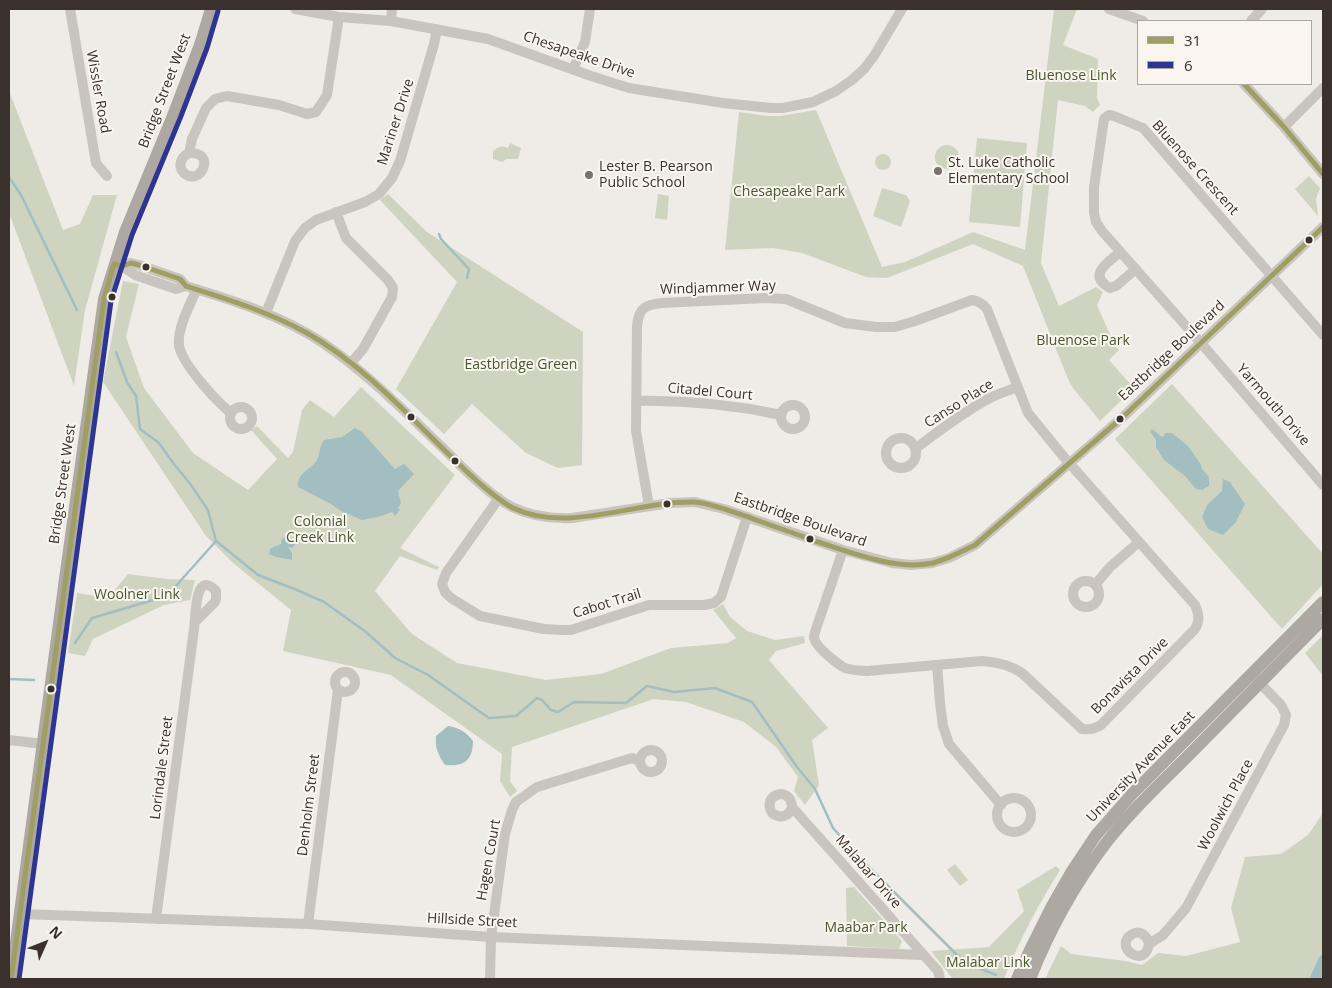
<!DOCTYPE html>
<html>
<head>
<meta charset="utf-8">
<style>
	body { margin:0 }
	#map { position:relative; width:1332px; height:988px; overflow:hidden; background:#efebe6; font-family:"Open Sans",sans-serif }
	canvas { display:block }
	.frame { position:absolute; inset:0; border:10px solid #3a312c; pointer-events:none }
	.legend { position:absolute; left:1137px; top:20px; width:175px; height:65px; box-sizing:border-box; background:#faf6ef; border:1px solid #ada7a1; margin:0; padding:6px 9px; list-style:none; font-size:15px; color:#3a312c }
	.legend li { display:flex; align-items:center; gap:10px; height:25px }
	.legend b { width:25px; border:1px solid #ada7a1 }
	.north { position:absolute; left:20px; top:918px; width:50px; height:50px; -webkit-text-stroke:4px #faf6ef; paint-order:stroke; rotate:46deg; font-size:14px; font-weight:700; line-height:20px; text-align:center; color:#3a312c }
	.north::after { content:''; display:block; margin:auto; width:18px; height:22px; background:#3a312c; clip-path:polygon(50% 0,100% 100%,50% 72%,0 100%) }
</style>
</head>
<body>
<div id="map">
<canvas width="1332" height="988"></canvas>
<div class="frame"></div>
<ul class="legend">
<li><b style="height:6px;background:#9f9e63"></b>31</li>
<li><b style="height:6px;background:#2e3491"></b>6</li>
</ul>
<div class="north">N</div>
</div>
<script>
const ctx = document.querySelector('canvas').getContext('2d');
ctx.lineJoin = 'round';
function fill(path, color) { ctx.fillStyle = color; ctx.fill(path, 'evenodd'); }
function trace(path, color, width, dash) { ctx.strokeStyle = color; ctx.lineWidth = width; ctx.lineCap = dash ? 'butt' : 'round'; ctx.setLineDash(dash || []); ctx.stroke(path); }
function drawText(font, color, halo, rows, align = 'center') {
  ctx.font = font + ' "Open Sans",sans-serif'; ctx.lineWidth = 4; ctx.setLineDash([]); ctx.textBaseline = 'middle'; ctx.strokeStyle = halo; ctx.fillStyle = color; for (const [text, x, y, turn = 0] of rows) {
    ctx.save(); ctx.translate(x, y); ctx.rotate((+turn || 0) * Math.PI / 180); ctx.textAlign = isNaN(turn) ? turn : align; if (halo) ctx.strokeText(text, 0, 0); ctx.fillText(text, 0, 0); ctx.restore();
  }
}
fill(new Path2D(`
	M1054,9H1077L1063,45L1098,59L1097,98L1100,105L1093,112L1085,106L1058,100L1041,263L1059,306L1096,287L1103,292L1097,305L1115,346L1119,350L1109,360L1134,388L1100,421L1073,388L1068,379L1023,266L973,244L887,278L866,277L802,253L773,248L725,250L739,112L768,116H780L816,110L882,267L905,262L973,232L1025,250Z
	M9,91L63,230L80,224L93,195H117L85,310L74,386L9,213Z
	M977,138L1027,143L1020,227L969,222Z
	M510,143L521,148L518,159H506L503,162L493,159V151L497,148L502,146L508,148Z
	M935 157a12 12 0 1 1 24 0a12 12 0 1 1-24 0Z
	M875 162a8 8 0 1 1 16 0a8 8 0 1 1-16 0Z
	M1309,176L1320,188L1316,199L1318,216L1295,189Z
	M882,188L906,195L910,201L901,227L873,216Z
	M388,194L427,232L583,332L582,465L558,468L526,453L472,404L444,434L396,389L457,282L380,200Z
	M658,194L669,196L667,220L655,218Z
	M123,281L139,284L126,337L144,388L193,453L248,490L277,459L251,430L257,426L288,458L293,452L302,410L310,400L334,417L361,387L455,475L400,548L439,567L437,570L400,556L375,591L412,634L457,663L546,680L601,674L671,648L728,643L736,638L713,610L723,604L730,617L747,631L775,640L804,636L805,643L776,651L769,660L828,728L812,740L819,785L805,805L794,791L798,777L776,747L744,722L686,702L654,699L512,747L510,781L517,791L510,797L500,781L502,754L391,675L283,651L291,610L233,563L206,536L103,382Z
	M1172,384L1323,554V584L1282,629L1115,439Z
	M128,574L167,579L195,580L190,600L164,605L93,639L85,656L68,653L77,593L108,598Z
	M1323,635V676L1305,653Z
	M1323,813V953L1319,957L1309,979H1045L1061,946L1071,954L1125,961L1142,965L1158,953L1186,956L1240,942L1231,908L1245,857L1281,854L1308,835Z
	M955,864L968,880L960,886L947,870Z
	M1056,866L1060,870C1038,905 1019,941 1004,979H952V978L931,951L989,947L1024,911L1017,890Z
	M854,887L902,941L899,949L847,946L846,888Z`), '#cfd4c1');
fill(new Path2D(`
	M355,428L362,432L395,469L404,464L414,474L398,491L401,503L398,508L400,510L395,516L392,512L378,517L362,520L341,511L331,504L298,487C296,473 311,470 317,460C320,454 319,447 324,440L342,437Z
	M1152,429L1162,437L1166,433H1172L1188,446L1200,463L1202,469L1209,477V486L1202,490L1196,489L1185,476L1164,460L1156,447V440L1150,431Z
	M1223,479L1230,482L1245,504L1236,522L1223,535L1208,529L1202,517L1207,505L1222,491Z
	M285,536L297,542L292,548L288,547L292,553V560C284,558 277,558 269,554L270,549C274,546 279,546 282,543L281,541Z
	M448,726C460,728 466,732 473,741C473,761 463,767 445,765C438,755 435,748 436,736Z
	M1323,953V979H1309L1319,957Z`), '#a3bec0');
trace(new Path2D(`
	M9,177L21,195L77,310
	M439,234L441,239L469,269L467,278
	M116,352L127,382L136,396L140,429L159,443L174,464L191,485L208,510L216,541L258,575L297,590L324,602L366,632L395,658L428,675L489,718L516,716L537,698L542,700L551,710L558,712L574,702L626,703L647,686L674,692L715,688L752,702L797,767L815,789L833,828L859,857L964,962L996,975
	M75,643L92,618L167,596L216,541
	M9,679L34,680`), '#a3bec0', 2.5);
trace(new Path2D(`
	M70,9L96,163L107,176
	M295,9L339,17L391,21L488,39L591,76L629,88L723,103L771,108H783L813,102L836,91L852,80L864,69L874,56L902,9
	M1109,9L1143,21
	M391,21L392,9
	M1251,21L1262,9
	M573,69L585,42L590,9
	M1244,84L1284,127L1323,174
	M1284,127L1323,88
	M189,153C217,151 201,188 184,173C177,166 181,157 189,153L192,139L206,108L215,99L227,96L279,105L307,114L316,112L327,95L339,17
	M336,212L346,238L388,280L393,288L392,297L363,349L351,363
	M1120,252C1109,262 1086,275 1110,288L1116,286L1136,269
	M114,264L122,266L135,275L176,289L186,286C232,300 283,316 323,343C367,373 404,411 443,448C461,466 490,496 512,507C531,516 551,519 572,518L670,503L695,502L724,509L843,550L892,563L911,565L932,563L949,558L975,545L1124,416L1323,227
	M122,266L131,263L139,265L180,279L186,286
	M197,289C190,304 177,329 179,345C181,363 217,402 231,413
	M266,313L295,241L305,228L316,220L365,202L379,194L392,178L400,161L434,44L437,29
	M1323,335L1143,128L1114,116L1109,115L1104,119L1094,187V213L1096,222L1102,231L1201,343L1323,485
	M636,401C685,400 734,405 781,415
	M781 417a12 12 0 1 1 24 0a12 12 0 1 1-24 0Z
	M230 418a11 11 0 1 1 22 0a11 11 0 1 1-22 0Z
	M886 453a15 15 0 1 1 30 0a15 15 0 1 1-30 0Z
	M916,448C939,431 962,413 988,399C997,394 1008,391 1017,387
	M499,498L446,573L442,584L445,592L451,598L480,616L544,629L562,630H571L649,605H704L714,603L721,597L747,517
	M649,506L636,431L637,326C639,308 644,305 662,303L766,298L786,299L845,323L876,327H895L915,321L972,300C979,301 983,304 987,309L1028,413L1063,456L1195,605C1199,614 1200,621 1195,629L1101,725C1095,729 1090,730 1082,729L1022,673C1010,665 997,662 982,661L867,671C859,670 850,671 843,667C835,662 816,647 814,638C814,635 815,632 816,629L843,550
	M1073 594a13 13 0 1 1 26 0a13 13 0 1 1-26 0Z
	M1095,585L1110,567L1139,542
	M937,665L940,703L943,726L949,744L1001,805
	M335 682a10 10 0 1 1 20 0a10 10 0 1 1-20 0Z
	M9,740L44,744
	M640 761a11 11 0 1 1 22 0a11 11 0 1 1-22 0Z
	M997 815a17 17 0 1 1 34 0a17 17 0 1 1-34 0Z
	M792,807C789,817 780,819 772,813C761,794 791,785 792,807L938,971L940,979
	M21,914L308,924L491,937L922,955
	M156,919L194,629C196,618 194,568 216,591V599L215,602L195,622
	M308,924L338,690
	M1149,944C1147,935 1139,929 1131,935C1113,947 1145,970 1149,944L1163,935L1186,908L1284,725L1286,715L1281,705L1256,679
	M490,979L491,937L505,834L512,810L516,802L537,787L632,758L640,761`), '#c9c4be', 10);
trace(new Path2D(`
	M11,979L65,579L104,299L125,232L174,113L200,45L211,9
	M1017,979L1030,950L1052,906L1072,871L1096,835L1133,793L1323,602
	M1030,979C1049,931 1075,884 1106,843C1131,811 1161,783 1190,754C1234,709 1279,664 1323,619`), '#aea8a3', 12);
trace(new Path2D(`
	M1244,84L1284,127L1323,174
	M114,264L122,266L131,263L139,265L180,279L186,286C227,299 269,312 307,333C376,372 426,437 485,488C494,495 503,503 513,508C568,534 635,501 693,502C709,502 735,513 751,518C772,526 794,533 815,541C849,552 897,571 933,563C948,559 961,552 975,545L1124,416L1323,227
	M11,979L104,299L114,264`), '#9f9e63', 5);
trace(new Path2D(`
	M19,979L111,301L132,235L181,116L207,48L218,11`), '#2e3491', 5);
for (const [x, y, r, color] of [
	[938,171,5,"#79726d"],
	[589,175,5,"#79726d"],
	[1309,240,4.5,"#3a312c"],
	[146,267,4.5,"#3a312c"],
	[112,297,4.5,"#3a312c"],
	[411,417,4.5,"#3a312c"],
	[1120,419,4.5,"#3a312c"],
	[455,461,4.5,"#3a312c"],
	[667,504,4.5,"#3a312c"],
	[810,539,4.5,"#3a312c"],
	[51,689,4.5,"#3a312c"]
]) { const dot = new Path2D(); dot.arc(x, y, r, 0, 2 * Math.PI); ctx.fillStyle = color; ctx.fill(dot); trace(dot, '#faf6ef', 2); }
drawText('14px', '#3a312c', '#faf6ef', [
	["Chesapeake Drive",579,55,19],
	["Bridge Street West",165,91,-69],
	["Wissler Road",98,92,80],
	["Mariner Drive",396,122,-72],
	["Bluenose Crescent",1195,168,48],
	["Windjammer Way",718,288,-2],
	["Eastbridge Boulevard",1172,351,-43],
	["Citadel Court",710,392,5],
	["Canso Place",959,404,-32],
	["Yarmouth Drive",1273,405,49],
	["Bridge Street West",63,484,-82],
	["Eastbridge Boulevard",800,520,19],
	["Cabot Trail",607,604,-17],
	["Bonavista Drive",1130,676,-45],
	["University Avenue East",1141,767,-46],
	["Lorindale Street",162,768,-83],
	["Denholm Street",309,805,-83],
	["Woolwich Place",1226,805,-62],
	["Hagen Court",489,860,-80],
	["Malabar Drive",868,872,49],
	["Hillside Street",472,921,3]
]);
drawText('14px', '#465731', '#faf6ef', [
	["Bluenose Link",1071,76],
	["Chesapeake Park",789,192],
	["Bluenose Park",1083,341],
	["Eastbridge Green",521,365],
	["Colonial",320,522],
	["Creek Link",320,538],
	["Woolner Link",137,595],
	["Maabar Park",866,928],
	["Malabar Link",988,963]
]);
drawText('14px', '#3a312c', '#faf6ef', [
	["St. Luke Catholic",948,163],
	["Elementary School",948,179],
	["Lester B. Pearson",599,167],
	["Public School",599,183]
], 'left');
</script>
</body>
</html>
